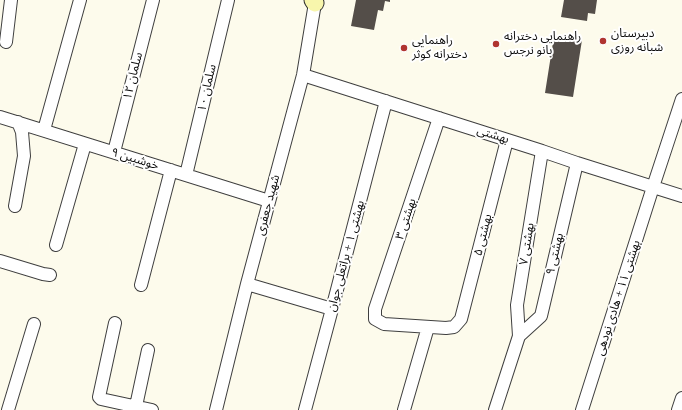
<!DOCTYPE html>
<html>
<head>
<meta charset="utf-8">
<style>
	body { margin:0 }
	canvas { display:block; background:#fdfbec }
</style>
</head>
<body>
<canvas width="682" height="410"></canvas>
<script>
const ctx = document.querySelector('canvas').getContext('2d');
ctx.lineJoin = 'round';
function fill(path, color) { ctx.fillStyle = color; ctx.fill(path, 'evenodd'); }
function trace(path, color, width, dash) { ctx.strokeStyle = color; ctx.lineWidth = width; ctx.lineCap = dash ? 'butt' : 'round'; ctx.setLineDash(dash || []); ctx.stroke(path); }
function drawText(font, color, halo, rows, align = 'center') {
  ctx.font = font + ' "IBM Plex Serif","Noto Sans Arabic",serif'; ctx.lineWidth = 4; ctx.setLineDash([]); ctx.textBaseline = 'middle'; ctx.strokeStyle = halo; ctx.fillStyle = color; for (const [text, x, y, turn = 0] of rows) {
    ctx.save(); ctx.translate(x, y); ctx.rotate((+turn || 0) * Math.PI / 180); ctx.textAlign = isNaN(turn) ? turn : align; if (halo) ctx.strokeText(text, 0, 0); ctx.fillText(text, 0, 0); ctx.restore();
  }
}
fill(new Path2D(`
	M356,0H390V2L385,1L383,11L378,10L374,30L351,26Z
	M564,0H597L595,14L588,13L587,21L561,17Z
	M554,36L582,40L573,97L545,93Z`), '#544e49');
const minor = new Path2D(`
	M6,42L11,0
	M303,75L542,151L577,163L682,196
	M0,117L269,201
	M439,118L375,309V319L384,324L446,328L454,327L461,319L507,140
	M44,130L80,0
	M114,152L153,0
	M186,175L228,0
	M15,206L24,156L22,132L18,122
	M56,245L85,144
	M0,261L43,274L50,275
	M247,284L332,309
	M141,285L171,170
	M115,323L99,397L101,399L152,410
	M519,336L541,316L577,163
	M136,406L148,350
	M8,410L34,324
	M216,410L247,284L303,75L315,3L314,0
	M305,410L332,309L386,101
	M404,410L428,327
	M495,410L519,336L517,305L542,151
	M582,410L653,187L682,99
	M678,410L682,398`);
const secondary = new Path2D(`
	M313,0L315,3`);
trace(minor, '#3f3f3f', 14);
trace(secondary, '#2e2e2e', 19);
trace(minor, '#fff', 12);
trace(secondary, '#f8f6ac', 17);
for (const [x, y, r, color] of [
	[603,41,4,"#b03430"],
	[496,44,4,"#b03430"],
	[404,48,4,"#b03430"]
]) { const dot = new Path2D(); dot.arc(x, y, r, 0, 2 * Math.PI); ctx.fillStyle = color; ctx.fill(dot); trace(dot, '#fff', 1.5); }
drawText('12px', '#0c0c0c', '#fff', [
	["دبیرستان",611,34],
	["شبانه روزی",611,48],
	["راهنمایی دخترانه",504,37],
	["بانو نرجس",504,51],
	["راهنمایی",412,41],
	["دخترانه کوثر",412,55]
], 'left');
drawText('12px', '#0c0c0c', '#fff', [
	["سلمان ۱۲",133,76,-76],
	["سلمان ۱۰",207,88,-77],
	["بهشتی",493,135,18],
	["خوشبین ۹",135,159,17],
	["شهید جعفری",268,205,-75],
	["بهشتی ۳",406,219,-72],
	["بهشتی ۵",483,235,-76],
	["بهشتی ۷",527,244,-81],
	["بهشتی ۹",555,254,-77],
	["بهشتی ۱ + براتعلی جوان",346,256,-75],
	["بهشتی ۱۱ + هادی نودهی",618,298,-72]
]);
</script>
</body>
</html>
